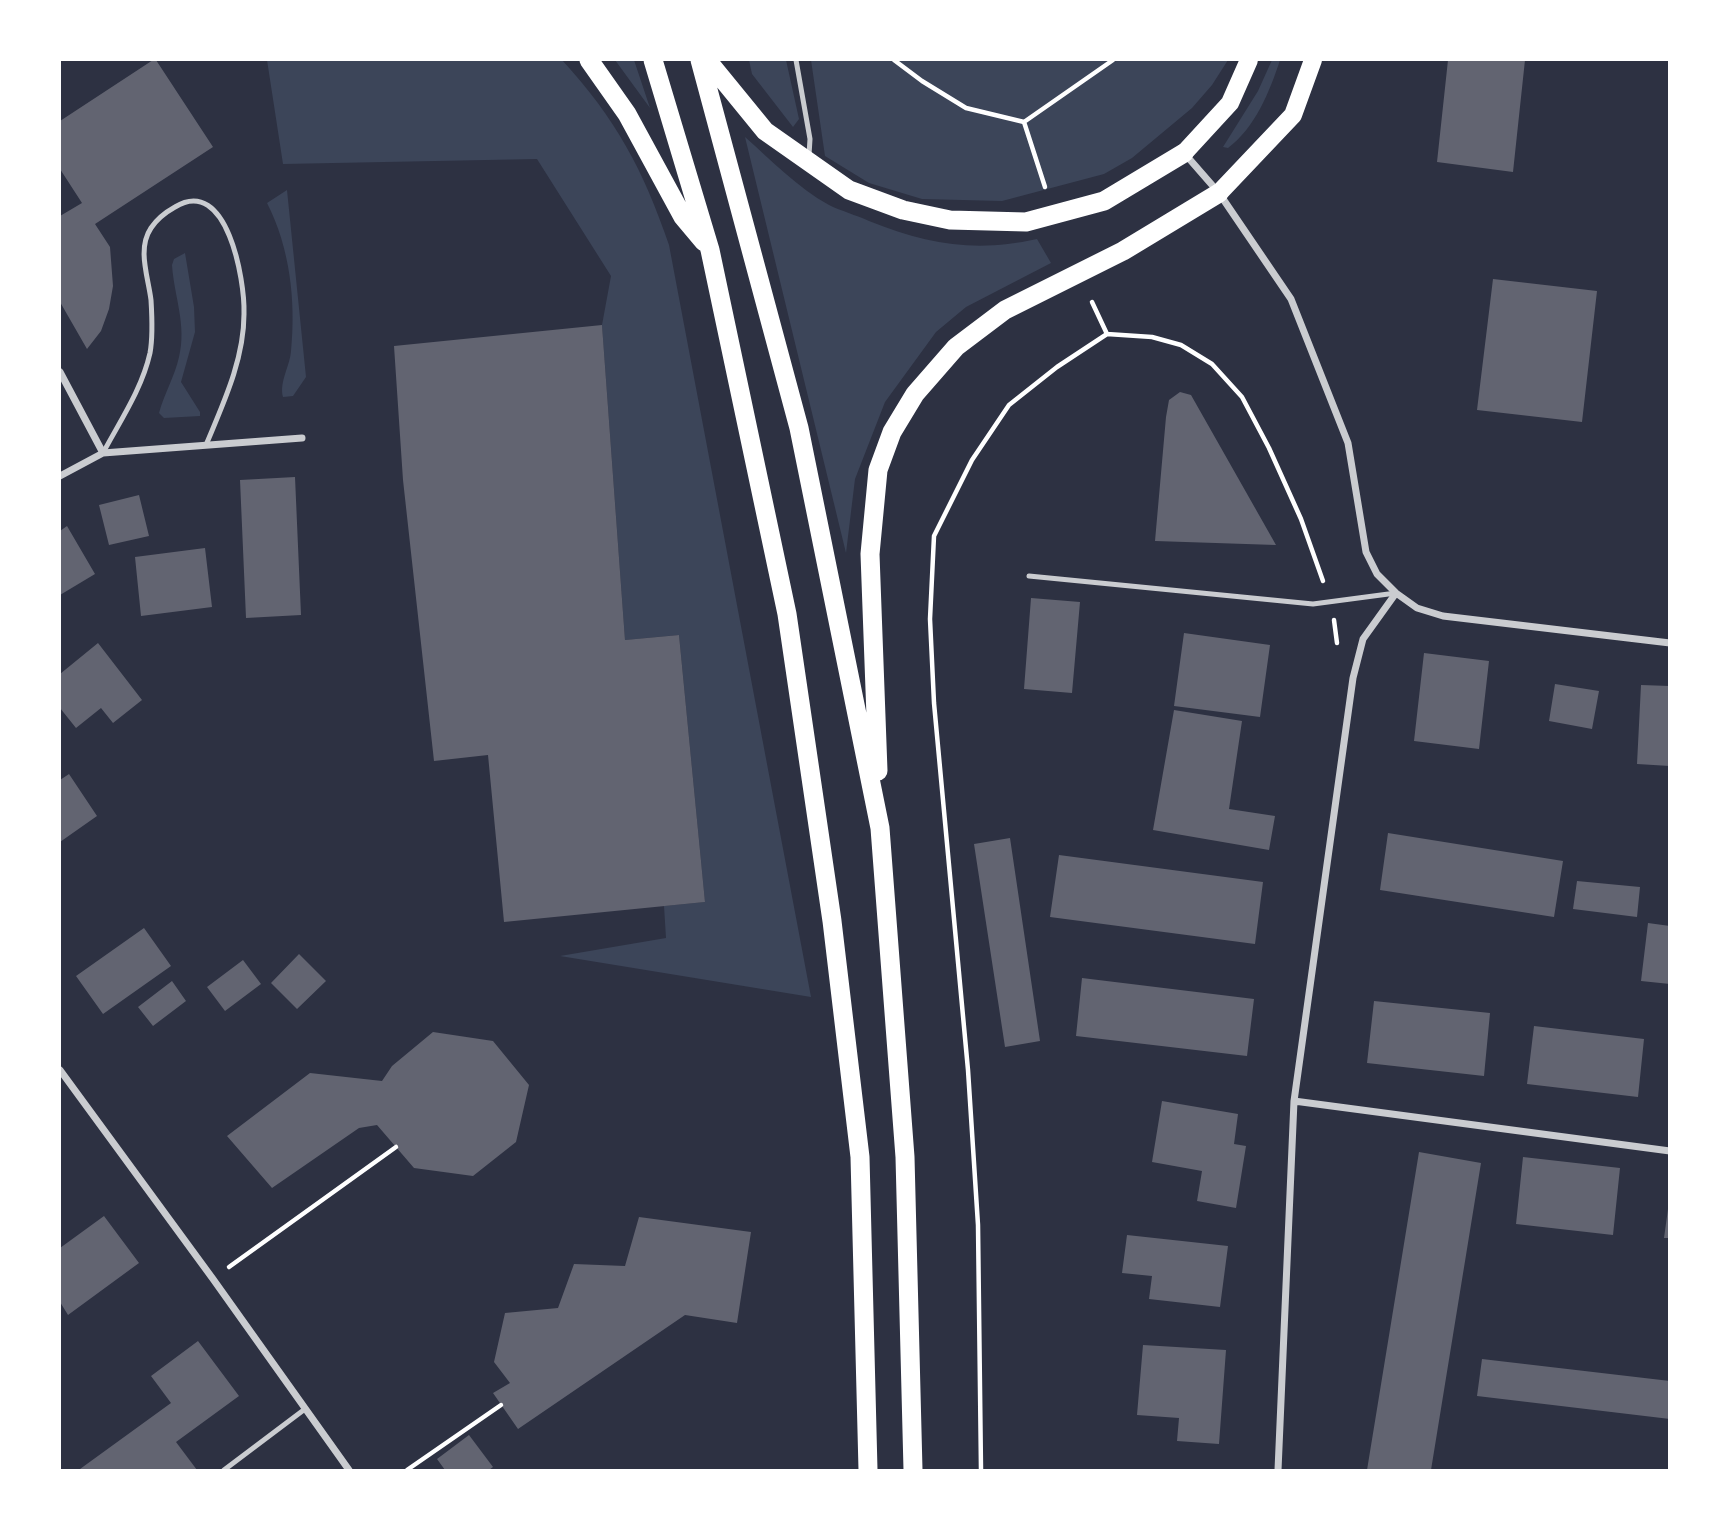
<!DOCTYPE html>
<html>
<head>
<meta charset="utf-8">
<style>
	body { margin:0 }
	#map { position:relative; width:1729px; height:1530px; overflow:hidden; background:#2d3142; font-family:"Alegreya Sans",sans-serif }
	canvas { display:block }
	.frame { position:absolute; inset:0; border:61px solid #fff; pointer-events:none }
</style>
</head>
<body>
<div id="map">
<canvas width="1729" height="1530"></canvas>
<div class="frame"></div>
</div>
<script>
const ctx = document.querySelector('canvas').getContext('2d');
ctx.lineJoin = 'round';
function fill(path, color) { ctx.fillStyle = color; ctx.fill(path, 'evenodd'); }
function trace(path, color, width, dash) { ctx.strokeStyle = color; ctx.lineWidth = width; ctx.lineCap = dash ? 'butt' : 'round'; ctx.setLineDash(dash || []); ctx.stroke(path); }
fill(new Path2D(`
	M267,60H562C616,119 643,169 669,245L811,997L560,956L666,938L664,906L705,902L679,635L625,640L602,325L611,276L537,159L283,164Z
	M615,60H634L650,108Z
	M749,60H786L799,119L793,127L752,74Z
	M811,60H1228L1212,85L1192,108L1132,158L1104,174L1002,201L922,199L869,183L825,156Z
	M1272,60H1280C1270,91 1255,128 1228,148L1223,147L1258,91Z
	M745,137C771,160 798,188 829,205C841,211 856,215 869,221C927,244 975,253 1037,239L1051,263L966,307L936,332L885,402L855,479L846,553Z
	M287,190L306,377L293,396L283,397C279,382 290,366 291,351C296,301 290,248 267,203Z
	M185,253L194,307L195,332L181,382L200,412V416L164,418L159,413C164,394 175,376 179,357C187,325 174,296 172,265L174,259Z`), '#3c4559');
fill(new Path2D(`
	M153,60H156L213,147L95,224L110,247L113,286L109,309L101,331L87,349L60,302V216L82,203L60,169V121Z
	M1448,60H1525L1513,172L1437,162Z
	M1493,279L1597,291L1582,422L1477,410Z
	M602,325L625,640L679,635L705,902L504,922L488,755L434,761L403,480L394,346Z
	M1180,392L1191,395L1276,545L1155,541L1166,417L1169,400Z
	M295,477L301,615L246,618L240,480Z
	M139,495L149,536L109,545L99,505Z
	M67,526L95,574L60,595V531Z
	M205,548L212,607L141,616L135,557Z
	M1031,598L1080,602L1072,693L1024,689Z
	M1184,633L1270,645L1260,717L1174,706Z
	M98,643L142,700L113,723L101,708L76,728L60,708V674Z
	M1424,653L1489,661L1479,749L1414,741Z
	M1555,684L1599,691L1592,729L1549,721Z
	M1641,685L1670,686V766L1637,764Z
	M1174,710L1242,721L1229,809L1275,816L1269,850L1153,830Z
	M69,774L97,816L60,842V780Z
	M1388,833L1563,861L1554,917L1380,890Z
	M1010,838L1040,1041L1005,1047L974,844Z
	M1059,855L1263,882L1255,944L1050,917Z
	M1577,881L1640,887L1637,917L1573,909Z
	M1648,923L1670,926V984L1641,981Z
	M144,928L171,966L103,1014L76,976Z
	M299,954L326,981L297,1009L271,983Z
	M243,960L261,984L225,1011L207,987Z
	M1082,978L1254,999L1247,1056L1076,1036Z
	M172,981L186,1001L153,1026L138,1007Z
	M1374,1001L1490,1013L1484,1076L1367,1063Z
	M1534,1026L1644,1039L1638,1097L1527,1084Z
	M433,1032L493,1041L529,1085L516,1142L473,1176L414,1168L377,1125L359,1128L272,1188L227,1136L310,1073L382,1081L392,1066Z
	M1162,1101L1238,1114L1234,1144L1246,1146L1236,1208L1197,1201L1202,1171L1152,1162Z
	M1419,1152L1481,1163L1431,1470H1367Z
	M1523,1157L1620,1168L1613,1235L1516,1224Z
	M1668,1209L1670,1210V1238H1664Z
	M104,1216L139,1263L68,1315L60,1302V1248Z
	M639,1217L751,1232L737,1323L685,1315L518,1429L493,1393L510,1383L494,1362L505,1313L558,1308L574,1264L625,1266Z
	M1127,1235L1228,1246L1220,1307L1149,1299L1152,1276L1122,1273Z
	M198,1341L239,1396L176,1442L197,1470H82L80,1469L171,1403L151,1376Z
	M1143,1345L1226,1350L1219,1444L1177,1441L1179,1418L1137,1415Z
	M1482,1359L1670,1381V1419L1477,1396Z
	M469,1435L493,1467L489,1470H445L437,1459Z`), '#626471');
trace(new Path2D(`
	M894,60L922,81L966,108L1024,122L1113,60
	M1024,122L1045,187
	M1092,302L1107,334
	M1334,620L1337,643
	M229,1267L396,1147
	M407,1470L501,1405
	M981,1470L978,1225L968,1070L934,703L930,619L934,536L972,460L1009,405L1057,367L1107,334L1152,337L1181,345L1212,364L1242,397L1269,448L1301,519L1323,581`), '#fff', 4.5);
trace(new Path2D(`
	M796,60L810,139L809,155
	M103,453C120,421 142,389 150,353C153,337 152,316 151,300C148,276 137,249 151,228C157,219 166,212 175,207C227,175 245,280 244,314C244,360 223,404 206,445
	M1029,576L1313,604L1396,593
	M224,1470L305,1409`), '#caccd0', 5);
trace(new Path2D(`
	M1185,154L1219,193L1291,299L1348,443L1366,552L1377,574L1396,593L1417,608L1443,616L1670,643
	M60,372L103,453
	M60,476L103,453L302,438
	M60,1070L213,1279L349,1470
	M1294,1101L1670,1151
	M1278,1470L1294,1101L1353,678L1363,639L1396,593`), '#caccd0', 7);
trace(new Path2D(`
	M1184,153L1230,103L1249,60
	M1219,193L1293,115L1313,60`), '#fff', 18);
trace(new Path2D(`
	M589,60L627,114L683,217L704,242
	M653,60L710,250L787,614L832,921L860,1157L868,1470
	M700,60L799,428L880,828L905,1157L913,1470
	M707,60L765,131L849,190L903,210L950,220L1026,222L1104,201L1184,153
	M878,771L870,554L878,470L892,432L915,394L956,347L1005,310L1123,251L1219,193`), '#fff', 19);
</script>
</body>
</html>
